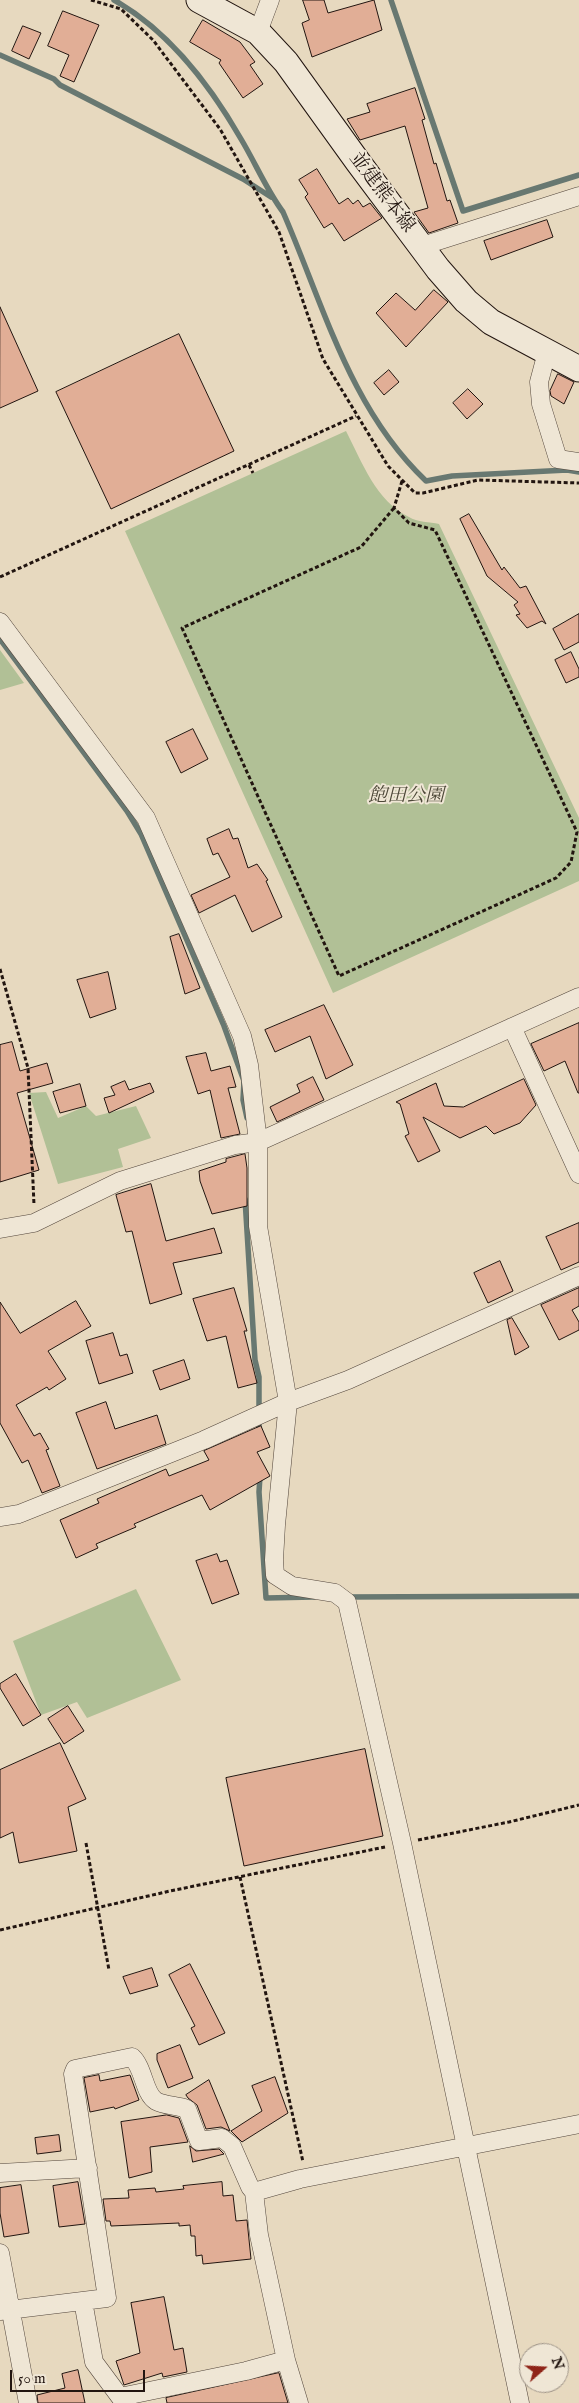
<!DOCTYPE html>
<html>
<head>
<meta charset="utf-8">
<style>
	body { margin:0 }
	#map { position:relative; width:579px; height:2403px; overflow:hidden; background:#e7d9bf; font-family:"IM FELL English",serif }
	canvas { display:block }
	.north { position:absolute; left:519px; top:2343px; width:50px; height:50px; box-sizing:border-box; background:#efe6d5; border:1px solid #9d9286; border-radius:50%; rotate:71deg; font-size:14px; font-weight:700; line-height:20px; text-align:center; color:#221510 }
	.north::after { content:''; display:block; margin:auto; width:18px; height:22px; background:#8f2418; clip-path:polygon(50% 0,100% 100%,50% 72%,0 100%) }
	.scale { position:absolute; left:10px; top:2370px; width:135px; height:22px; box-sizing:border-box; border:2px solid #221510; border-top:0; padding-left:6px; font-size:15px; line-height:18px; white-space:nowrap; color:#221510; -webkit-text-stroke:4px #efe6d5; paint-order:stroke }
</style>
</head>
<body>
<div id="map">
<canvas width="579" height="2403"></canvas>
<div class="north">N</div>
<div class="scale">50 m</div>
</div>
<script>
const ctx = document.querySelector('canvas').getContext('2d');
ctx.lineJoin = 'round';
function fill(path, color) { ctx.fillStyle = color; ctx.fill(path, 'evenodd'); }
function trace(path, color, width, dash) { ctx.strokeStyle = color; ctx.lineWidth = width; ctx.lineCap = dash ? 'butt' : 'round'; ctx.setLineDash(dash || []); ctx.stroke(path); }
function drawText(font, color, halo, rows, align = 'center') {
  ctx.font = font + ' "IM FELL English","Noto Serif JP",serif'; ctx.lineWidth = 4; ctx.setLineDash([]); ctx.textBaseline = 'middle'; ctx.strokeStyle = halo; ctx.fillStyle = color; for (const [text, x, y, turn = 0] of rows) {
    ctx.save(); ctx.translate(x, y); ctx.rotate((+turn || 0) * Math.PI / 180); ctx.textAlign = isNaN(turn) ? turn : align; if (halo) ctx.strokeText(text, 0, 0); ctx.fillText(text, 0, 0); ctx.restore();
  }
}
fill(new Path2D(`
	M346,431C362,462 376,501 409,517C417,522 430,522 439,524L579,818V881L333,993L125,531Z
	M0,650L24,683L0,690Z
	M46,1092L58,1118L86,1106L96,1116L136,1106L151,1138L118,1149L123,1167L58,1184L29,1093Z
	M136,1589L181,1680L87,1718L77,1702L41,1715L13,1641Z`), '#b1c096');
trace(new Path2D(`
	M114,0C169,31 210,85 241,139C256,164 266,189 283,212C324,306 350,409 426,481L452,476L567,470L579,472
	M391,0L463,211L579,175
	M0,55L54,79L60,85L243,179L271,197
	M0,639L127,811L141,834L224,1026L244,1081L243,1100L247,1118
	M245,1199L255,1360L259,1377V1434
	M260,1476L259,1492L266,1598L314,1597
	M346,1597L579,1596`), '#687871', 5.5);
const building = new Path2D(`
	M303,0H324L328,13L374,0L382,30L312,57L302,23L309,20Z
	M63,11L99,25L74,82L60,76L69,55L48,46Z
	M203,20L240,42L255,62L250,65L263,84L243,98L219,63L221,60L190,42Z
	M23,26L41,33L29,59L12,51Z
	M415,88L425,119L422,120L434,164L436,163L447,201L450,200L458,223L429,233L414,212L428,208L405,126L360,140L347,119L370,112L367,104Z
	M317,169L339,204L348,198L353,204L358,200L363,207L370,203L382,218L344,241L332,223L324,228L305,197L308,194L299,180Z
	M547,220L553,237L491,260L484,241Z
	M434,290L448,302L406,347L376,313L396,293L415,310Z
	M0,307L38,391L0,408Z
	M179,334L234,451L111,509L56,392Z
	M389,370L399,382L384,395L374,383Z
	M558,374L574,382L564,404L551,396L550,391Z
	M468,389L483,404L467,419L453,403Z
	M469,514L502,570L504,567L520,588L526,586L546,624L542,621L527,628L516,615L520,614L514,605L518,602L487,576L460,519Z
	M579,614V642L564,650L553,629Z
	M571,652L579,669V677L566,683L555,660Z
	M193,729L208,759L181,773L166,742Z
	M229,829L233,839L238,838L248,868L257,864L268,880L266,881L282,917L252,932L235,895L199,913L191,895L230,877L218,853L213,855L207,839Z
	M179,934L200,988L185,994L170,937Z
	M108,972L116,1009L90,1018L77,980Z
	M324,1005L353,1065L326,1079L310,1036L275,1052L265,1030Z
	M579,1023V1093H578L565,1061L544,1071L531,1044Z
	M12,1042L20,1071L47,1063L53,1083L17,1093L39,1170L0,1182V1045Z
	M206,1053L211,1071L230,1066L236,1087L228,1088L240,1134L221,1138L210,1090L198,1094L186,1057Z
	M313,1077L324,1100L277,1122L270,1107L300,1092L297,1085Z
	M524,1079L536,1105L520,1123L494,1134L486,1126L460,1138L423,1117L440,1151L418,1162L405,1136L409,1134L400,1104L396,1102L436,1083L444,1106L463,1107Z
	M125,1081L129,1090L150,1083L154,1092L109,1113L104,1098L115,1095L111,1087Z
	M80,1084L86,1106L60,1113L53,1092Z
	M245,1154L247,1168V1206L212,1214L200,1181L199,1171L226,1162V1159Z
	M151,1184L166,1241L214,1228L222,1253L173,1263L182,1294L150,1304L132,1231L126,1232L116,1195Z
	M579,1223V1262L561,1270L546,1237Z
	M500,1261L513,1291L488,1303L474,1273Z
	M234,1288L247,1331H244L257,1383L238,1388L226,1336L207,1341L193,1299Z
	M579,1288V1306L572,1310L579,1322V1330L559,1340L541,1305Z
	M76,1301L91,1326L48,1351L66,1379L49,1390L47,1387L16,1405L34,1436L40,1433L49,1449L46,1450L60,1486L42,1493L28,1460L22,1463L0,1423V1302L20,1333Z
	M512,1318L529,1347L515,1355L507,1320Z
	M113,1333L120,1356L127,1354L133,1373L99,1384L86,1341Z
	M184,1360L190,1379L160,1390L153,1371Z
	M106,1402L115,1429L157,1415L166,1444L97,1469L76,1413Z
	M261,1426L270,1447L257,1452L270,1476L210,1510L202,1495L134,1524L136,1527L96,1544L98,1548L76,1558L60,1520L99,1503L97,1499L166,1469L169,1476L209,1460L204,1451Z
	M217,1554L220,1562L227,1560L239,1594L212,1604L196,1561Z
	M16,1674L41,1715L23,1726L0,1688V1684Z
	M68,1706L84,1731L64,1744L48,1719Z
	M60,1743L86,1799L68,1807L77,1851L19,1863L13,1832L0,1838V1770Z
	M365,1749L383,1836L244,1866L226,1778Z
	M190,1964L225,2033L199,2045L191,2028L195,2026L169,1975Z
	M152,1968L158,1986L130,1994L123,1977Z
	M180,2045L193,2078L168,2088L157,2060V2054Z
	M99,2075L100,2081L130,2075L139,2100L115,2109L114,2107L90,2112L84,2078Z
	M275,2077L288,2113L242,2142L231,2131L262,2111L252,2086Z
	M209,2080L230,2131L221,2127L206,2129L197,2105L188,2098L186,2095Z
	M167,2115L179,2118L188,2142L150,2147L152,2172L129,2178L121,2122Z
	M59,2135L61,2151L37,2154L35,2138Z
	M190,2146L196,2151L219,2149L224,2154L193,2162Z
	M78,2182L85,2224L59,2227L53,2186Z
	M222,2182L223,2196L233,2195L236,2221L247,2220L251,2259L203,2264L202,2255L196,2256L195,2236H191L190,2225L179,2226V2223L111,2226L110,2221H106L103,2199L129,2198L128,2190L155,2188L156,2192L184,2189L183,2186Z
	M21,2185L29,2233L4,2237L0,2213V2188Z
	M164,2297L174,2350L183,2348L187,2372L163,2377L162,2373L124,2385L116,2361L140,2353L131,2303Z
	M78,2370L85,2403H38L37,2395L65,2388L62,2374Z
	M279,2373L288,2403H167L166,2398Z`);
fill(building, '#e1ae96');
trace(building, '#221510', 1);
const street = new Path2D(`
	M258,32L270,0
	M422,246L579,196
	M547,352L539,382L541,404L558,459L579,462
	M0,622L146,818L242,1036L249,1065L258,1142V1226L288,1402L276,1525L274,1560L275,1575L292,1586L335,1593L347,1602L402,1843L520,2403
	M512,1027L579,1174
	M0,1229L34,1223L120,1181L235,1145L258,1142L579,997
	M0,1517L19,1514L204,1440L288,1402L348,1380L579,1276
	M0,2173L88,2168
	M0,2253L28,2403
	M83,2301L94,2362L120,2397L246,2371L286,2360L259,2235L254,2192
	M0,2311L107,2298L73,2074L75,2069L132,2057C144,2068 144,2094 156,2101C165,2106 177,2105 187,2109L199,2141L222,2138L232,2146L250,2187L254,2192L300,2179L579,2124
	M286,2360L299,2403`);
const secondary = new Path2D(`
	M199,0L258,32L286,62L358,162L438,269L466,301L491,322L579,369`);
trace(street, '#53463c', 19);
trace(secondary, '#221510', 27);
trace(new Path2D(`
	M91,0L121,9L153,40L220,129L279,232L323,359L388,466L415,493H423L478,480L579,483
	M249,465L253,473
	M394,508L361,547L182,628L339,976L556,878L571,862L577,832L435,530L409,523L394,508L402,481
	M0,577L356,416
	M0,969L28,1068L34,1205
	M418,1840L509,1822L579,1805
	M86,1843L109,1970
	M240,1877L303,2162
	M0,1930L170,1891L385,1847`), '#221510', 3, [4, 2.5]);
trace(street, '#efe6d5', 18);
trace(secondary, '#efe6d5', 25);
drawText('19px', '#221510', '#efe6d5', [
	["並建熊本線",381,193,53]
]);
drawText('italic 19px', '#4d4838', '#efe6d5', [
	["飽田公園",406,797]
]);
</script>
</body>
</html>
